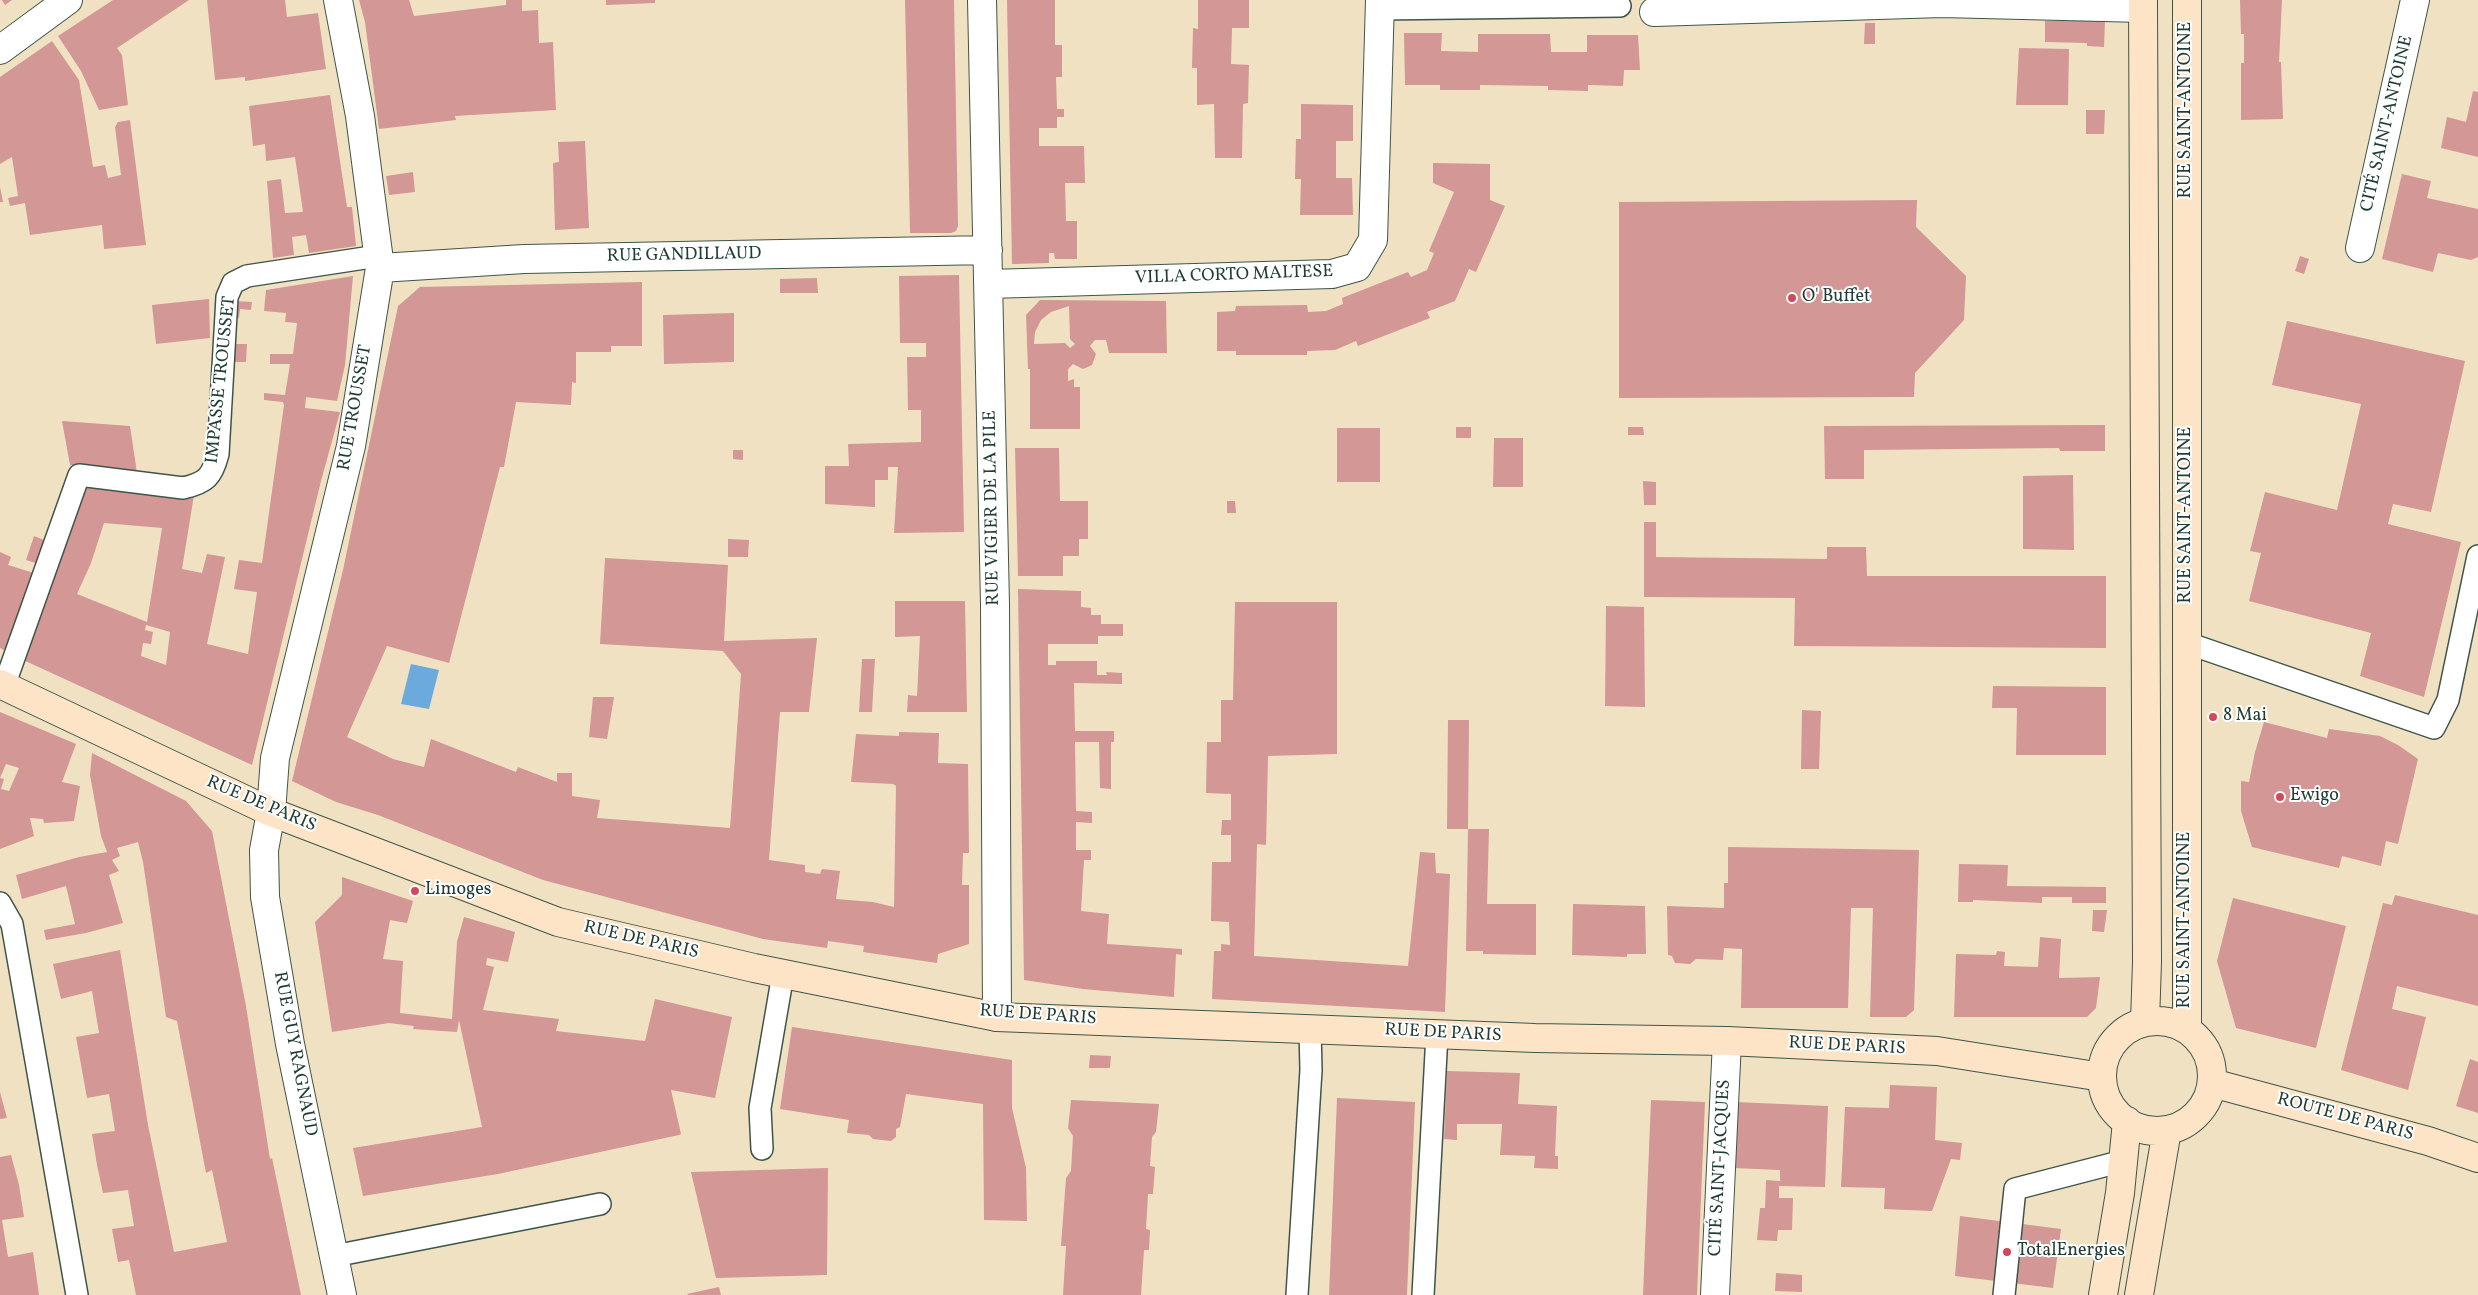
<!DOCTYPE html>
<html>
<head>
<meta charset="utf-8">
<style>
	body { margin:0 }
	canvas { display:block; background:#f1e1c3 }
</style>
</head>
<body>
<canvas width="2478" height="1295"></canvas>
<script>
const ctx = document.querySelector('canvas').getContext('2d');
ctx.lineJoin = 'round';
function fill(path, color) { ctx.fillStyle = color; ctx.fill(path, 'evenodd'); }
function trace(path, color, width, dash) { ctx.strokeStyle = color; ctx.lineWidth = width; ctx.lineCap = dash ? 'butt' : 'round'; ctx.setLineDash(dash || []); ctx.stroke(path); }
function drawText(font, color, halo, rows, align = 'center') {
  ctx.font = font + ' Vollkorn,serif'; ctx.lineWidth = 4; ctx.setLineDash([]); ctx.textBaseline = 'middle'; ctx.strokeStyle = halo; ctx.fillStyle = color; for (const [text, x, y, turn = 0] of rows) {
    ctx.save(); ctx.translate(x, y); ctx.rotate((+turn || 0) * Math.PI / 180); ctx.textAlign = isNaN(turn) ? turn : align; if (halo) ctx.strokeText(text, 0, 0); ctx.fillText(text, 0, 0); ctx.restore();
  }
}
fill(new Path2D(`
	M411,664L439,670L429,709L401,704Z`), '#6caade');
fill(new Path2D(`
	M2,0H12L5,5Z
	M113,0H189L117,48L122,55L128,105L99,110L81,71L58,36Z
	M207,0H285L287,17L318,13L326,69L245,81V77L215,80Z
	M359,0H409L414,16L506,5V0H522V11L538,10L539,43L553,42L556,110L455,116L456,120L379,129L365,22Z
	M606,0H655V3L606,5Z
	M905,0H954L958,226L956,231L951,233H910Z
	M1007,0H1055V45H1062V77H1056L1057,109H1064V117H1057V128H1039V146H1084L1085,183H1065L1066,221H1077V259H1055L1054,253H1049V263L1012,264Z
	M1198,0H1249V28H1232L1231,64L1249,65L1248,103L1243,104L1242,158H1215L1214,104L1197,105V68H1192L1193,28L1198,29Z
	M2240,0H2282L2279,62H2281L2283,119L2241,120V63H2244V34H2241Z
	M2105,20L2104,47L2087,46V43L2045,42V21Z
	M1865,23H1875V44H1864Z
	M1404,33H1442L1441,51L1478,52V34H1550L1551,52H1587V35H1638L1640,70H1624L1623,86L1588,85V91L1548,90V86L1480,85V90H1440V85H1405Z
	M52,41L79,80L93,167L105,165L108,178L121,175L115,127L118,122L130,120L146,245L104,249L102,225L30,235L25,203L10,206L8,198L18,196L12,157L0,164V77Z
	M2019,48L2069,49L2068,105H2016Z
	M2473,91L2478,92V157L2441,148L2447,117L2466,122Z
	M330,95L347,207H352L356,246L309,253L306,235L292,237L294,255L273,258L267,181L281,179L285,213L303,212L295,157L266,161L265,144L253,146L249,106Z
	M1301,104L1353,105V141H1336V178H1352L1353,215H1300L1301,179H1295L1296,139H1301Z
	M2086,110H2105L2104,134H2086Z
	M585,141L589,228L555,230L553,163L559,162L558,142Z
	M1433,163L1490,164V200L1505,206L1476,272L1469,269L1455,301L1427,312L1430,318L1358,346L1356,341L1335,350L1307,351V355H1236V351H1217V312L1235,311L1236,306L1307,305L1308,312L1326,311L1343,304L1342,298L1408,272L1411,277L1427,270L1434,253L1429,251L1454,192L1433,183Z
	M413,172L415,192L389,195L386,176Z
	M2402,174L2431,181L2427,198L2478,209V257L2471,260L2438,253L2433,272L2382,259Z
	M0,187L3,202H0Z
	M1917,200L1916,227L1966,276L1964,320L1915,373L1914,397L1619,398V202Z
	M2300,256L2309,259L2304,274L2295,271Z
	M959,275L964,532L894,533L898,467H888V480H875V507L825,504V466H849L848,444L921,442V410H908L907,357H926V343H900L899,276Z
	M353,276L345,365L337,401L306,397L305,408L340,412L321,481L252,765L21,659L81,482L194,495L182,569L202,573L207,554L225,557L207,644L248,654L257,592L234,589L239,560L262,563L284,405L283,402L264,400V393L285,395L290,364H270V354H293L297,323L285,322L286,313L264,311L266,290ZM104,523L162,528L147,622L77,594L91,563ZM146,625L170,632L166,665L141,656L143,643L151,644L153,632L145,630Z
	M817,278L818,293H780V279Z
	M642,282V346H611V352H576V383L572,382L571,405L516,402L504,467H500L449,663L387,646L347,737L393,759L424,767L431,739L516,772L518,767L557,782V773H572V796L600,800L597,818L730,828L741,674L723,651L600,644L605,558L728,565L724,641L817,638L809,712H780L769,860L805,865V872L820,874L822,869L840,871L836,899L873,902L894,907L896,786L893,784L851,782L856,734L899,736V732L939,733L938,763L968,764L969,853H963L962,885H969V944L938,954L937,963L863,952L864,946L828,941L827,948L763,939L543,880L378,815L336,802L292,781L343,570L398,306L420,287Z
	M209,299L210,338L156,344L152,305Z
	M1040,300L1166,301L1167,353H1109L1106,340H1095L1090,346L1096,354L1092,365L1083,369L1073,364L1068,369V381L1074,379V387H1080V429H1030V369H1028L1026,315ZM1069,306L1070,339L1075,344L1070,348L1065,343L1034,344L1035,332L1041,320L1051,312Z
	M235,301L252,302L251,310L240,309L239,318L233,317Z
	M734,313V362L664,364L663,315Z
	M2287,321L2465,361L2431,512L2393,504L2388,524L2461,542L2424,697L2360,676L2371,633L2249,601L2261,553L2250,551L2265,492L2337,510L2361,404L2272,385Z
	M231,344H247L246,362H230Z
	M62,421L130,426L137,473L70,465Z
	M2105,425V451H2060L2059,448L1864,450V479H1825L1824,426Z
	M1456,427H1471V438H1456Z
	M1628,427H1643L1644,435H1628Z
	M1337,428H1380V482H1337Z
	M1494,438H1523V487H1493Z
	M1015,448H1059L1060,501H1088V539H1079V556H1063V576H1018Z
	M733,450H743V460L733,459Z
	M2073,475L2074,550L2023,549V476Z
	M1643,481L1656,482V505H1644Z
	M1227,501H1235L1236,513H1227Z
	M1644,522H1656V557L1827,559V547H1866L1867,576H2106V648L1794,646L1795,598L1644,597Z
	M34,536L47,541L39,564L26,560Z
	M728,539L749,540L748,557H728Z
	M0,552L11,557L8,565L37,574L10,653L0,648Z
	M1018,589L1081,591V607L1091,608V615H1101V624H1123V636H1098V644H1048V665H1056V661H1097V675H1107L1106,672L1122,673V684L1074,683L1075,731H1114V742H1111V789L1100,788L1099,742H1075L1076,811L1092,812V823L1076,822V850H1091V860H1084L1081,911L1109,914L1107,944L1182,949V955L1176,954L1174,997L1083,989L1024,980Z
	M895,601H965L967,712H907L908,695L917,696L920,636L895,637Z
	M1235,602H1337V754L1268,756L1266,845L1257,844L1254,956L1408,966L1420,852L1435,853L1436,873L1450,874L1445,1012L1212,999L1214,951H1221V944L1230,945L1229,922L1211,921L1212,862H1231V835H1221L1222,820H1231V794L1206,793L1207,742H1221V700H1233Z
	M1606,606L1644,607L1645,707L1605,706Z
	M862,659H875L872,712H859Z
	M1993,686L2106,687V755H2016L2017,708H1992Z
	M593,697H614L607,739L589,737Z
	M1802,710L1821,711L1819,769H1801Z
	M0,712L76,744L62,782L80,786L74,821L44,823L43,819L30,818L34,836L0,849ZM6,764L19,768L9,791L1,789L4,779L0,778Z
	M1448,720H1469L1468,829H1489L1487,904H1536V955L1483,954V951H1466L1468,829H1447Z
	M2264,722L2327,738L2329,729L2380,736L2398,745L2418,759L2398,844L2386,841L2381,866L2342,856L2339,868L2252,847L2241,811V781L2249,782L2255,752Z
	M92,753L186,801L212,831L246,1006L270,1159L272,1158L301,1295H136L129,1260L118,1262L112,1229L134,1226L128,1190L103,1193L97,1165L92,1134L115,1131L109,1094L87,1098L76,1037L99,1033L92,991L61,999L53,964L120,950L148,1125L174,1252L227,1242L212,1170L206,1173L177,1021L166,1017L143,862L138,842L117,848L120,856L112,860L119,871L109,875L123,923L86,933L46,940L44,930L75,924L66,886L22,899L16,875L79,857L107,852L101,836L90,775Z
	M1728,847L1919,850L1914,1010L1906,1017H1870L1873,908H1851L1848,1008H1741L1742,949L1724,948L1723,960L1696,959L1690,964L1675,963L1672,956L1668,955L1667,906L1724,908V883H1728Z
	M1959,864L2008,865L2007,886L2106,887V903H2072V897H2042V903L1973,900V902H1958Z
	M342,877L413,901L407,923L390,920L383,959L403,961L400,1013L452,1019L457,942L464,917L515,932L508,962L487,958L486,965L494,967L483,1010L559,1019L556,1031L645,1041L655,999L732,1017L715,1098L671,1090L681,1134L679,1135L498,1174L363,1196L353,1148L482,1127L459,1020L457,1032L413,1029L414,1026L389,1023L332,1032L315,922L342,895Z
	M2395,895L2478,915V1006L2397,986L2392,1009L2426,1017L2408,1090L2341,1070L2383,903L2392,905Z
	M2233,898L2346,926L2316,1048L2236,1028L2217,961Z
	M1573,904L1645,906L1646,954H1627V957L1572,955Z
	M2093,910H2107L2104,932L2092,931Z
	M2040,937L2061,939L2059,978L2100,977L2096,1008L2087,1017H1954L1956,954L1996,955L1997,951L2005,952L2004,966L2038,967Z
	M792,1027L1012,1060V1108L1026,1168L1027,1221L984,1220L983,1104L906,1094L900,1127L896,1129V1137L891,1141L873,1139L869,1135L847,1133L849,1120L780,1109Z
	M1090,1055L1111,1056L1110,1068H1089Z
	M2470,1059L2478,1062V1113L2456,1106Z
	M1447,1071L1520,1073L1518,1104L1557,1106L1555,1156H1558V1169L1534,1168L1535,1156L1500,1155L1502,1124H1457V1140L1444,1139Z
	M1890,1085L1937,1087L1935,1140L1962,1143L1960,1160L1951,1159L1932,1211L1884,1209L1885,1188L1841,1187L1845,1107L1889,1108Z
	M0,1092L7,1118L0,1119Z
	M1337,1098L1415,1102L1407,1295H1329Z
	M1071,1100L1159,1104L1156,1132L1152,1137L1150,1166L1155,1167L1153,1194H1148L1146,1229L1150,1230L1149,1250H1144L1141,1295H1063L1066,1246H1061L1066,1178L1071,1171L1073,1136L1068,1128Z
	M1651,1100L1705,1102L1697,1295H1643Z
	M1735,1102L1828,1106L1825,1187L1779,1186V1198H1793L1792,1230H1778L1777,1241L1757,1240L1760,1208H1765L1766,1180L1780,1181V1170L1733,1168Z
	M11,1155L19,1185L24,1217L2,1220L8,1257L33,1252L39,1295H0V1157Z
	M828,1168L827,1275L716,1278L691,1172Z
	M1960,1216L2061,1229L2053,1288L1955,1276Z
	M1776,1273L1802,1275V1292L1775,1291Z
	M719,1287L721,1295H688L687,1294Z`), '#d39795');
const lane = new Path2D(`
	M1379,9L1620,6
	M2187,643L2434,728L2448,700L2478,556
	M4,686L79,475L183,488C206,483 212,477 218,454L227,297L233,283L247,276L378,256
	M0,903L12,924L77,1295
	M762,1149L760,1108L783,974
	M334,1256L600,1204
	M1297,1295L1311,1070L1310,1029
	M1423,1295L1437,1034
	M2004,1295L2015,1189L2123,1161`);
const street = new Path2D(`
	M338,0L360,116L380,268L351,446L275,758L271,812L264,850L265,897L290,1044L342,1295
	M982,0L995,604L997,1017
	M1654,12L1942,3L2143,8
	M0,50L68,0
	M2360,248L2415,0
	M380,268L524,259L988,250
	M989,284L1332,274L1357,267L1373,240L1380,0
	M1715,1295L1727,1041`);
const secondary = new Path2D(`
	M2143,0L2147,962L2145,1022
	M0,684L271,812L558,922L754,968L997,1017L1535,1038L1727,1041L1937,1051L2102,1077
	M2102 1076a55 55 0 1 1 110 0a55 55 0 1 1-110 0Z
	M2187,1029V0
	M2212,1083L2428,1141L2478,1158
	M2103,1295L2120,1193L2127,1121
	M2139,1295L2167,1130`);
trace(lane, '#3e5649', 24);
trace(street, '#3e5649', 30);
trace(secondary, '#3e5649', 30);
trace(lane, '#fff', 21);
trace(street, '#fff', 28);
trace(secondary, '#fee4c6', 28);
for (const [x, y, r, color] of [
	[1792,298,5,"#d1495b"],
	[2213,717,5,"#d1495b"],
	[2280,797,5,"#d1495b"],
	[415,891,5,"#d1495b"],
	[2007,1252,5,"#d1495b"]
]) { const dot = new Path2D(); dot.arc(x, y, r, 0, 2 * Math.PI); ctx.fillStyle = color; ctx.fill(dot); trace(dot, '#fff', 2); }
drawText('18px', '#1f3d34', '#fff', [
	["RUE SAINT-ANTOINE",2187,110,-90],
	["CITÉ SAINT-ANTOINE",2388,124,-77],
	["RUE GANDILLAUD",684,256,-1],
	["VILLA CORTO MALTESE",1234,276,-2],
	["IMPASSE TROUSSET",222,380,-84],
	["RUE TROUSSET",356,408,-80],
	["RUE VIGIER DE LA PILE",993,508,-91],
	["RUE SAINT-ANTOINE",2187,515,-90],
	["RUE DE PARIS",261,805,23],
	["RUE SAINT-ANTOINE",2186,920,-90],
	["RUE DE PARIS",641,941,13],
	["RUE DE PARIS",1038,1016,4],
	["RUE DE PARIS",1443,1034,3],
	["RUE DE PARIS",1847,1047,3],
	["RUE GUY RAGNAUD",294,1054,79],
	["ROUTE DE PARIS",2345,1118,15],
	["CITÉ SAINT-JACQUES",1721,1168,-87]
]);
drawText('18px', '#1f3d34', '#fff', [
	["O' Buffet",1802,298],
	["8 Mai",2223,717],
	["Ewigo",2290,797],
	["Limoges",425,891],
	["TotalEnergies",2017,1252]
], 'left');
</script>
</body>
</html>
